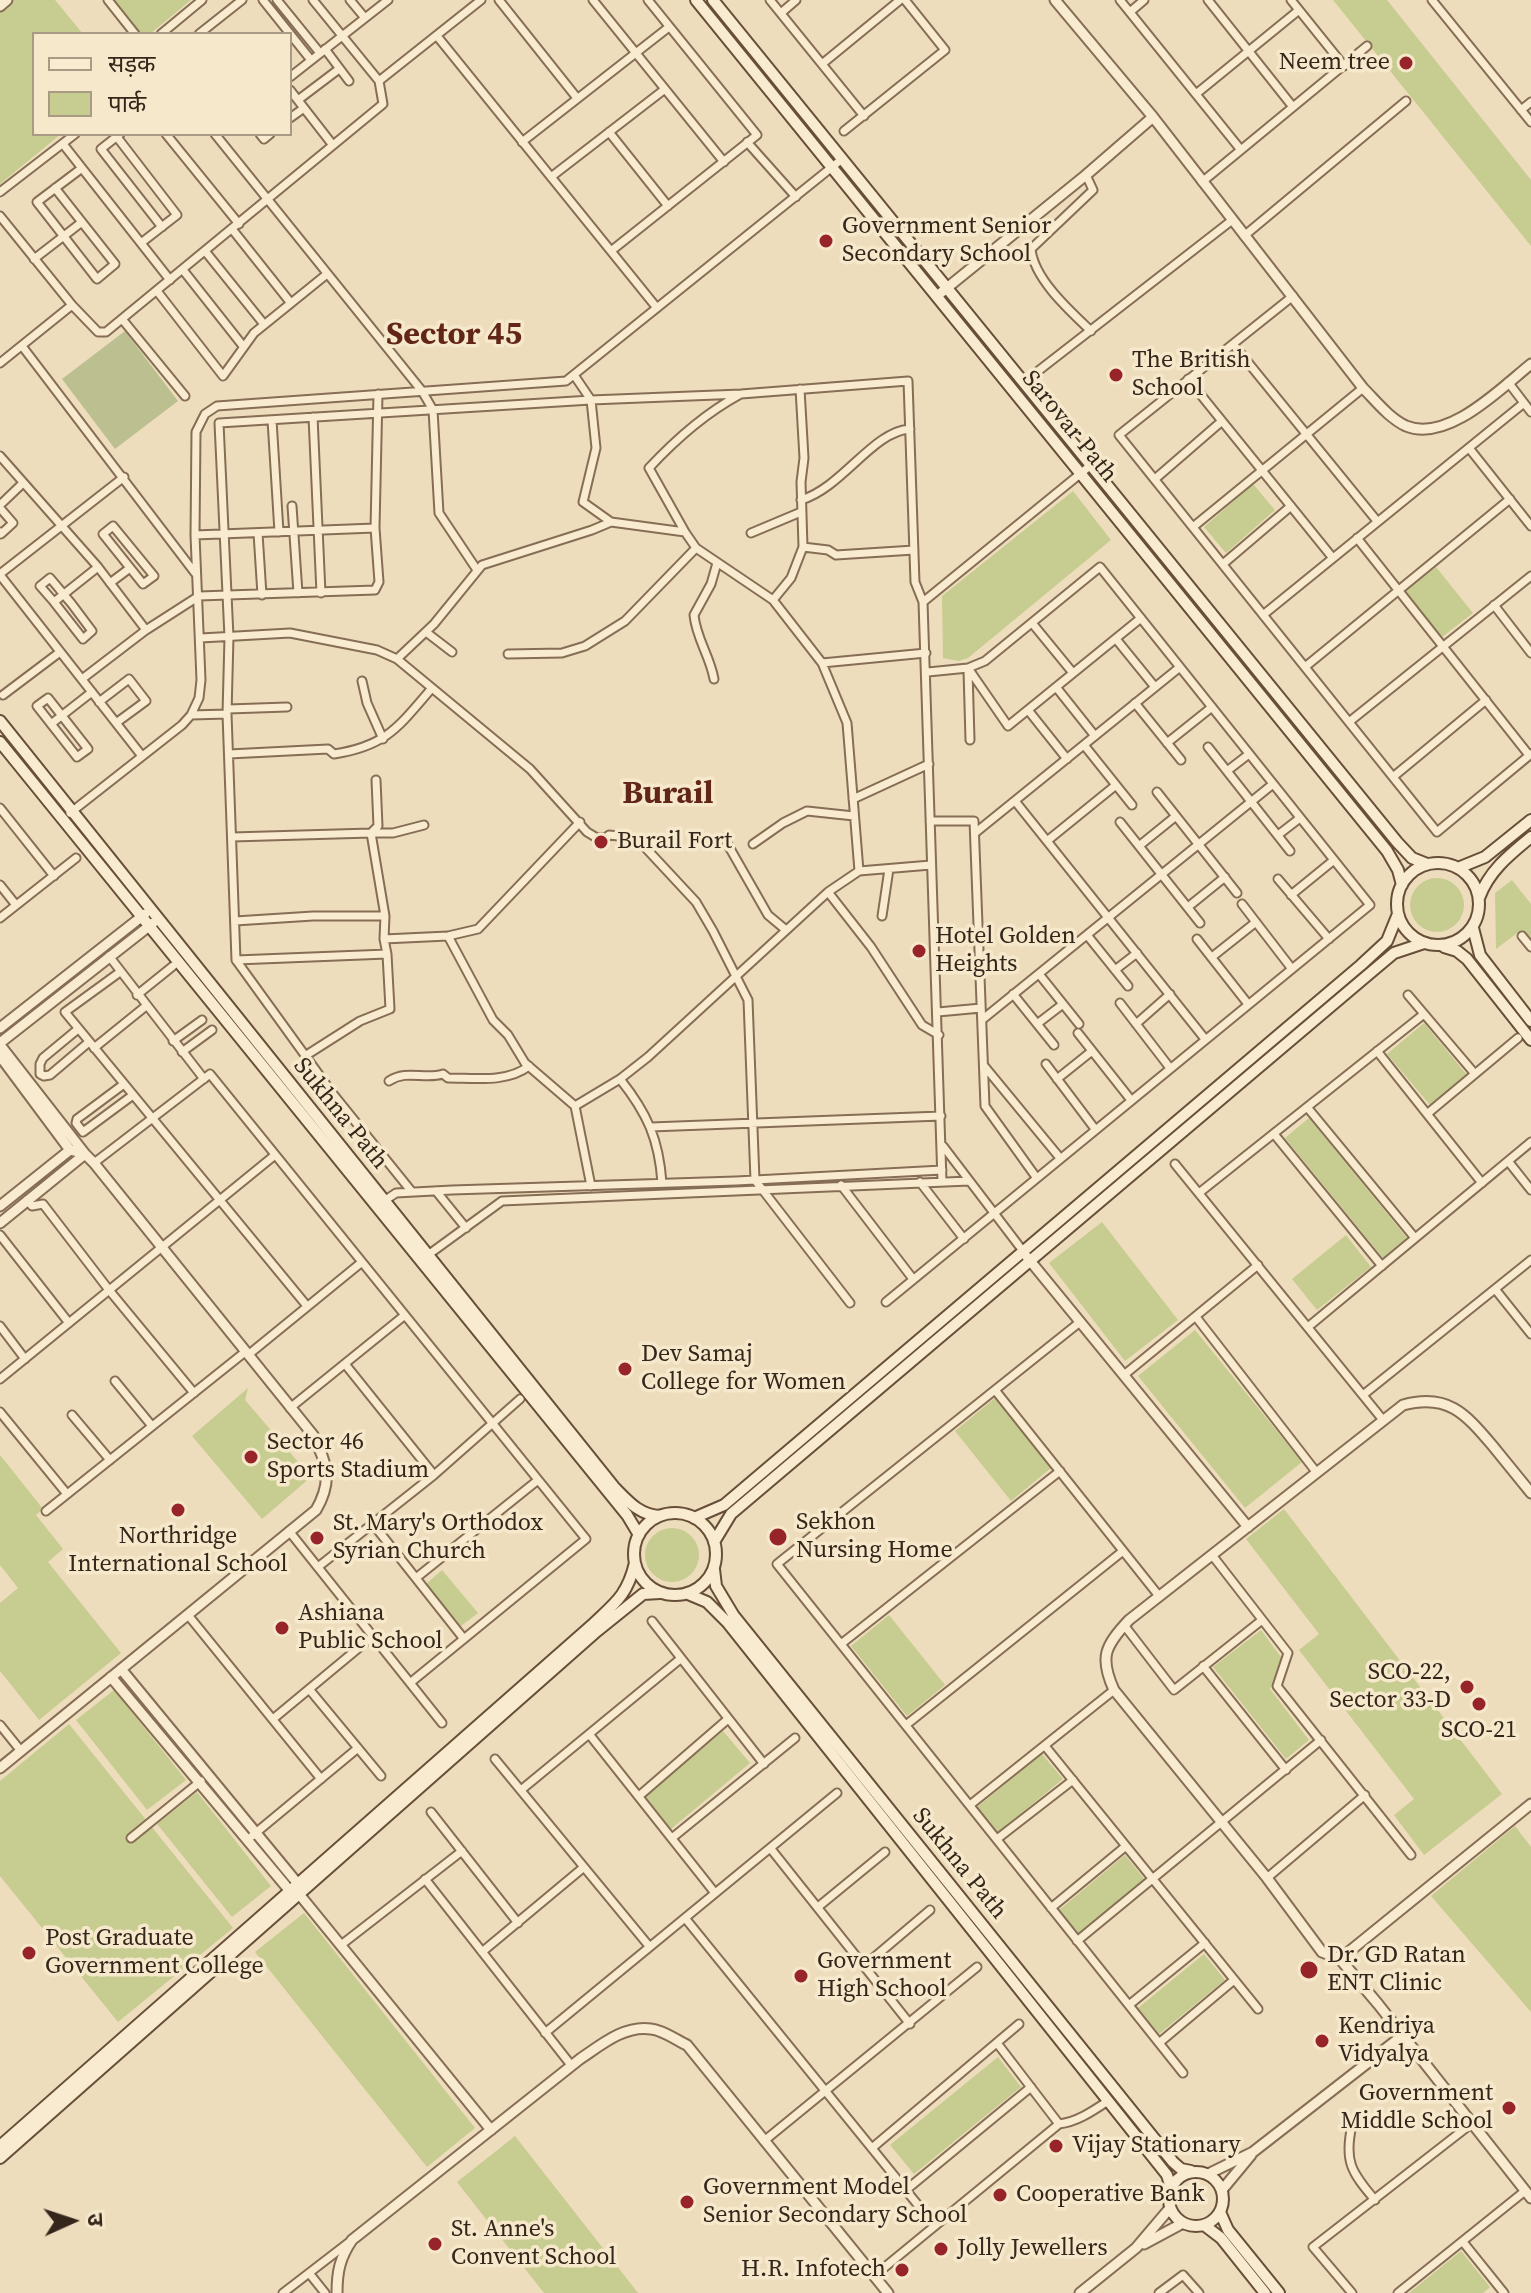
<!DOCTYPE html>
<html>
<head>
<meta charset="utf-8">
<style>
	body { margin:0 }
	#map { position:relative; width:1531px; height:2293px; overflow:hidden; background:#eeddbc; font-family:"Source Serif 4","Noto Sans Devanagari",serif }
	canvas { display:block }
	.legend { position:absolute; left:32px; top:32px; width:260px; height:104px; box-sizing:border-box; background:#f6e8cb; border:2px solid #a89a85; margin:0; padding:10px 14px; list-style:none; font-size:24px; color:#34261b }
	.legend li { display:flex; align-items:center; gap:16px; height:40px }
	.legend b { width:40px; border:2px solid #a89a85 }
	.north { position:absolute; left:32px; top:2181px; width:80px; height:80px; -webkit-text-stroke:6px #f6e8cb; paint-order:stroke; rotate:87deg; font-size:22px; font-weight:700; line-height:32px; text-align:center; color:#34261b }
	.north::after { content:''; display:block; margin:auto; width:28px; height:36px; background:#34261b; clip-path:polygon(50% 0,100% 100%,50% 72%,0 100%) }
</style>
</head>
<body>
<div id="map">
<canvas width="1531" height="2293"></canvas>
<ul class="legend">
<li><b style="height:10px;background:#f9ebcf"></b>सड़क</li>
<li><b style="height:22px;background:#c7cc90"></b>पार्क</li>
</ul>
<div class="north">उ</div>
</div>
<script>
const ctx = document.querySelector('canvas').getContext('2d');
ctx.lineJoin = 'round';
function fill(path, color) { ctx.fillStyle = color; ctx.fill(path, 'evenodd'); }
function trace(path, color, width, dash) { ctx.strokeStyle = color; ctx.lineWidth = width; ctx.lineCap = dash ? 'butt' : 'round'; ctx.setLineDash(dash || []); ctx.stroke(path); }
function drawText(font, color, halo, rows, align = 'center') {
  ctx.font = font + ' "Source Serif 4",serif'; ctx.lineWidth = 7; ctx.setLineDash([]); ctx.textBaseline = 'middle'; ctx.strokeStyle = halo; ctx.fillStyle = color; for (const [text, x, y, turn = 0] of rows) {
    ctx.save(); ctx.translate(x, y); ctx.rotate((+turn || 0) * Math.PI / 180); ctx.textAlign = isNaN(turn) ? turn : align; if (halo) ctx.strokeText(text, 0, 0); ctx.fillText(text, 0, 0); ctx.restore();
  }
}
fill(new Path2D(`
	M14,0H55L83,34H34V134H61L0,184V12Z
	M114,0H191L150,34H141Z
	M1333,0H1387L1531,180V246Z
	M1253,484L1275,510L1226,553L1204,527Z
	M1073,491L1111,540L968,658L959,661L943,658L942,596Z
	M1436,567L1473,613L1442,637L1405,591Z
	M1410 905a27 27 0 1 1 54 0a27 27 0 1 1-54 0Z
	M1512,880L1531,904V941L1521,930L1496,949L1495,893Z
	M1424,1023L1467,1075L1430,1105L1387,1054Z
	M1309,1118L1407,1238L1383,1258L1285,1138Z
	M1102,1222L1178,1320L1125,1361L1049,1263Z
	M1346,1235L1371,1267L1317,1310L1292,1279Z
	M1195,1330L1302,1462L1245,1508L1138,1376Z
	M248,1388L245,1400L311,1477L262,1519L192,1436Z
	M995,1398L1051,1468L1011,1501L955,1431Z
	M0,1455L43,1509L36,1515L63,1549L48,1562L121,1653L39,1720L0,1671V1603L18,1588L0,1565Z
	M1284,1509L1502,1794L1424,1855L1394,1815L1414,1799L1299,1650L1319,1634L1246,1539Z
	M645 1555a27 27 0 1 1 54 0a27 27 0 1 1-54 0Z
	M442,1570L478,1613L461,1626L426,1584Z
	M889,1615L945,1685L907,1716L851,1646Z
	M1261,1630L1281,1657L1270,1689L1309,1740L1286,1759L1213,1667Z
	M114,1690L186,1780L147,1810L76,1720Z
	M69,1724L233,1928L118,2022L0,1876V1781Z
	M723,1731L750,1763L671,1829L645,1796Z
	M1042,1754L1063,1779L997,1833L976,1808Z
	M197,1792L271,1886L232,1917L157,1824Z
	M1515,1826L1531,1847V2012L1431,1896Z
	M1125,1855L1146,1881L1080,1935L1059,1910Z
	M304,1913L475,2128L427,2167L255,1952Z
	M1204,1954L1225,1980L1159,2034L1138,2008Z
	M998,2057L1021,2087L914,2174L890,2145Z
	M515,2136L638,2293H544L457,2182Z
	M1461,2251L1490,2287L1483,2293H1409Z`), '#c7cc90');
fill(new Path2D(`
	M125,331L178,401L115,449L62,379Z`), '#bcc090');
const minor = new Path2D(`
	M108,0L135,34
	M263,0L311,60
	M277,0L320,53
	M350,0L365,18
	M499,0L577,98
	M593,0L724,162
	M770,0L864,116
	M1120,0L1241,150
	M1208,0L1293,107
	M1291,0L1344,66
	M1432,0L1531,122
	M1130,12L1144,0
	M781,13L796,0
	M161,34L202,0
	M199,34L242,0
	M437,36L657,308
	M325,49L349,81
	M822,64L900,0
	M290,77L388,0
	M379,81L481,0
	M290,90L332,144
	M1196,94L1299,10
	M298,100L339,69
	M1521,110L1531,102
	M290,118L304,108
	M844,131L945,50L905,0
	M609,132L668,206
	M120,134L101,149L162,227
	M166,134L239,224
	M215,134L422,391L433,410L439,513L477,570
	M260,134L264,139L270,134
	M117,137L177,215L141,243
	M522,142L669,27
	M747,142L796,197
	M63,144L170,280
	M1086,175L1093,190L1031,249C1034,279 1070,311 1091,331
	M551,177L665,89
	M1202,182L1367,46
	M55,188L115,264L97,279L37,202L82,168
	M0,192L75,134
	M0,216L72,305L98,332H106L383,104L379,81L313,0
	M232,229L290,302
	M1244,236L1406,101
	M205,251L263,323
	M611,251L757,135L648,0
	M34,259L82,222
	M183,270L243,346
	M157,291L223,376L254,333L327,274
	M1293,296L1119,435L1437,832L1531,754
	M122,319L185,396
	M1233,344L1377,521
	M22,346L195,573
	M0,363L72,305
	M574,375L591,400L741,394L908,381L915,582L923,602
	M1188,379L1332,557
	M1024,382L1231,221
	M1508,382L1531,412
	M313,417L321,593
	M272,420L279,532
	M1469,448L1531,526
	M0,456L98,567L146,630
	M1155,479L1222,421
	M801,500C842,488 873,431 910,429
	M0,505L23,483
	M292,506L298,593
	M0,508L13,523L1,534L0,532
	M113,526L154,576L143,584L103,534Z
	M1193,527L1363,388
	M685,532L649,468C676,439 704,414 739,395
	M258,533L262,595
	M751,533L801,512
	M195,535L375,528
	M1357,538L1529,755
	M803,547L828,550L836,555L914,550
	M1223,564L1291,506
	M0,574L124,477
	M0,575L142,756
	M110,583L130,568
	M773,600L791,578L803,547L801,482L804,458L800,389
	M54,602L83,639L92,631L71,603C64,595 57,586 50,578L40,586L54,602L98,567
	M1494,605L1531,653
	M1263,615L1524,403
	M1032,623L1073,673
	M426,632L452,652
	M201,638L290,633L377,650L397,659L530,769L587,832L597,838H606L609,835L628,837L642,844L696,902L713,931L748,1000L755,1180L850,1303
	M1116,639L1155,687
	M508,654L562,653L585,646L625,621L696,548
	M397,659L434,624L482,565L592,530L611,522
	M822,663L926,653
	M1305,667L1510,499
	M968,668L1008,726L1141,618
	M968,670L970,740
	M82,679L146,630L199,596L375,590L379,582L375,528L378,394
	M714,679C710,656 696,638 694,615L711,584L717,563
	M362,681L367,703L383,739
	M1056,687L1095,736
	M3,695L60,652
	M48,698L88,749L77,757L37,706Z
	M99,702L129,679L146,701L116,723
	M1135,703L1181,760
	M228,709L287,707
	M1028,710L1067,759
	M227,714L229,637L219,423L591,400L596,448L583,502L611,522L685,532L696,548L773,600L822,663L847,723L859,871
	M191,715L227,714L236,960L333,1094L412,1192
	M1349,722L1531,576
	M51,724L92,692
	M1167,743L1212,707
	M1084,745L1132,805
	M1208,747L1290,851
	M229,754L328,749L334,754C387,746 399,726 432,688
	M1227,771L1249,754
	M1393,777L1486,700
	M1157,792L1237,893
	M853,799L929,764
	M1015,801L1205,1039
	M0,808L54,876
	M70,813L182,725L191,715L199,698L201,680L195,535L196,432L205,414L217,406L566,381L842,159
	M930,821H974L985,1106L1036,1177
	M1120,822L1200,923
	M371,833L378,826L376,780
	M371,833H393L424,825
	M975,833L1180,667
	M1278,835L1300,818
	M232,837L371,833L385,916
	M724,838L768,915L786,930
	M1047,841L1116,785
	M753,844L783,823L807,811L854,816
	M1139,846L1176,816
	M1278,879L1329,939
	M0,885L16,905
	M828,892L871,947L922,1025L939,1035
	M1291,895L1334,860
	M1242,904L1292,969
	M1188,907L1225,877
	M882,916L889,869
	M0,918L76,858
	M235,921L313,916H385L384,939
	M1087,935L1128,986
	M448,936L493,1020L508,1035L525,1063L575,1106L591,1186
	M1522,936L1531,947
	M1197,939L1248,1004
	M109,956L204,1079
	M1212,957L1256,922
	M236,960L387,954L384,939L448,936L478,929L580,822
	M1115,970L1137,953
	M120,972L65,1012L307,1306
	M1039,974L1079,1024
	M1013,994L1054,1045
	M137,995L173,966
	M1408,995L1475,1074
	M1120,1003L1170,1068
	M938,1012L981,1008
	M983,1019L1273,784
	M1037,1024L1063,1004
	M1136,1024L1170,994
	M78,1029L43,1058L40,1064V1074L44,1076L50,1075L89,1042
	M1078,1033L1131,1100
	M173,1041L202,1020
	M94,1048L146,1006
	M1377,1051L1482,1183
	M182,1052L212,1030
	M305,1056L360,1021L390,1009L387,954
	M1046,1064L1095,1129
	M985,1067L1060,1158
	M620,1079C647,1113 659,1139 662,1183
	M1057,1079L1092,1051
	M389,1081C407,1069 424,1080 443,1074L448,1078C475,1078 507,1083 529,1066
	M124,1084L77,1119L76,1123L83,1132L133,1095
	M575,1106L620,1079L648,1057L828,892L859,871L931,865
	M1307,1107L1415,1238
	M1427,1114L1518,1038
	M651,1127L941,1116
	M1274,1134L1382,1266
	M943,1146L1023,1251
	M1508,1161L1531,1190
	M94,1163L210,1074L586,1539L410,1683
	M1175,1164L1383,1420
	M942,1181L923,602L1091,465
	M920,1182L964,1239
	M841,1185L913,1279
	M436,1191L466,1228
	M1199,1193L1424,1014
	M27,1200L32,1206L43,1204L109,1290L194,1393
	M384,1201L396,1193L452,1190L736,1181L942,1170
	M0,1235L69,1323
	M428,1255L502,1201L969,1181
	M1495,1289L1531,1334
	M886,1302L1370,905L1100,567L985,661L968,668L928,672
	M1196,1317L1317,1473
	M1080,1322L777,1564L1183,2073
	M0,1326L25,1359
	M1308,1327L1531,1142
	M248,1355L362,1262
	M345,1364L434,1475
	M1124,1375L1258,1265
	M0,1379L275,1155
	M115,1381L152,1426
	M995,1390L1159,1596
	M1363,1395L1531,1260
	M290,1408L405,1315
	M0,1412L67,1494
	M72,1415L110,1460
	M46,1511L245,1352
	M373,1524L464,1639
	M289,1531L442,1723
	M1212,1555L1288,1653L1277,1686L1411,1855
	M318,1567L434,1475L520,1399
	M416,1578L538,1480
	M188,1615L321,1779
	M652,1621L764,1764
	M1124,1625L1174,1690L1262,1620
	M841,1644L1060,1471
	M1203,1666L1286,1770
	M309,1689L381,1776
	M273,1719L373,1636
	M0,1725L21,1751
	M906,1725L1123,1551
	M589,1734L715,1893
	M1045,1746L1258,2009
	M495,1759L649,1946
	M521,1790L679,1660
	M639,1796L728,1719
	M970,1805L1114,1690
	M431,1812L518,1923
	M252,1836L358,1748
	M131,1838L201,1781
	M672,1838L795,1738
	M997,1839L1073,1780
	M771,1849L910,2024
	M1267,1878L1365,1795
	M425,1879L571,2065
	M818,1907L885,1852
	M1051,1908L1126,1846
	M685,1918L935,2226
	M1077,1941L1321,1740
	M341,1945L462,1851
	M482,1952L584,1867
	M864,1966L930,1910
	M1129,2005L1205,1943
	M545,2033L837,1793
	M997,2043L1059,2124
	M1159,2043L1234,1980
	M1352,2125C1344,2161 1351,2172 1375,2200
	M764,2141L977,1967
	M872,2148L1019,2024
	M906,2190L1031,2087
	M1463,2242L1504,2293
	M309,2273L325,2293
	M874,2276L1059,2124C1077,2122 1093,2111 1108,2101
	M283,2293L348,2243
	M1159,2293L1183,2275L1199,2293
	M1352,2293L1313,2247L1471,2124
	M1398,2293L1525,2191`);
const tertiary = new Path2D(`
	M1055,0L1153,117L1363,388C1376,401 1389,418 1406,426C1448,443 1501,388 1531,364
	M0,6L7,0
	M937,296L1086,175L1153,117
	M0,1028L145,914
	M0,1043L153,923
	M0,1045L85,1154L0,1223
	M0,1056L70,1150L85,1154L94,1163L313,1435C327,1463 333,1481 316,1510L0,1768
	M0,1206L70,1150
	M1027,1257L1248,1527
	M1531,1493C1518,1477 1505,1461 1492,1445C1465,1413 1447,1393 1403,1405L1129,1620C1105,1646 1099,1657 1114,1690L1267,1878L1322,1952L1340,1959L1378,2004L1531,2198
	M121,1669L298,1884
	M111,1677L290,1891
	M299,1894L491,2130
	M1340,1959L1531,1804
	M1208,2174L1253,2152L1402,2036
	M1222,2190L1251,2155
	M1144,2244L1183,2223
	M337,2293C337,2271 340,2258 352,2240L580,2059C601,2045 624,2025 651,2029C663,2030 676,2040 687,2045L888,2293
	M1080,2293L1136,2248L1170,2208`);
const secondary = new Path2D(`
	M696,0L1387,851L1398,870L1402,885
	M713,0L1397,842L1412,858L1427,864
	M0,721L614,1487C628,1501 639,1515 660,1516
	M0,742L627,1515L639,1535
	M1397 904a41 41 0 1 1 82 0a41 41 0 1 1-82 0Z
	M1458,868L1485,857L1531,820
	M1479,898C1489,871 1509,855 1531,837
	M1473,928L1480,955L1531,1021
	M1444,947L1457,951L1467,959L1531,1040
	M634 1554a41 41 0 1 1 82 0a41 41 0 1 1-82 0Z
	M694,1518L724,1505L1361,965L1387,941L1398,914
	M714,1542L731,1514L1369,974L1394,953L1424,943
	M714,1569L716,1586L734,1616L1173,2162L1181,2169L1191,2171
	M688,1594L707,1602L727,1622L1167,2175L1171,2188
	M0,2146L592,1625C615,1603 627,1596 635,1563
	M0,2158L597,1631L643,1594L660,1593
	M1169 2199a27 27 0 1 1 54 0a27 27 0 1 1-54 0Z
	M1220,2212L1228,2230L1279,2293
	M1204,2225L1221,2238L1265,2293`);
trace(minor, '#866d55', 11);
trace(tertiary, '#866d55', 13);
trace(secondary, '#674e39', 14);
trace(minor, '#f9ebcf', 7);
trace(tertiary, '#f9ebcf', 9);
trace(secondary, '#f9ebcf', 10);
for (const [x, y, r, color] of [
	[1406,63,8,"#962429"],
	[826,241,8,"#962429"],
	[1116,375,8,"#962429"],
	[601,842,8,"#962429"],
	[919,951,8,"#962429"],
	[625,1369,8,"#962429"],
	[251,1457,8,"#962429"],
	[178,1510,8,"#962429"],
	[778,1537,10,"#962429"],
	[317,1538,8,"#962429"],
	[282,1628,8,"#962429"],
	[1467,1687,8,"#962429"],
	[1479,1704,8,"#962429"],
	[29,1953,8,"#962429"],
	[1309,1970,10,"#962429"],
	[801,1976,8,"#962429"],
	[1322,2041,8,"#962429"],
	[1509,2108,8,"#962429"],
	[1056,2146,8,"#962429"],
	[1000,2195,8,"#962429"],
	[687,2202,8,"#962429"],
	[435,2244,8,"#962429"],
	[941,2249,8,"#962429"],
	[902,2270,8,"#962429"]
]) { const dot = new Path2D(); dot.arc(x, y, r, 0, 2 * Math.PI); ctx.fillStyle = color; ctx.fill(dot); trace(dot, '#f6e8cb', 3); }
drawText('24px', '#34261b', '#f6e8cb', [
	["Neem tree",1390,63,"right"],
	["Government Senior",842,227],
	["Secondary School",842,255],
	["The British",1132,361],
	["School",1132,389],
	["Burail Fort",617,842],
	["Hotel Golden",935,937],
	["Heights",935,965],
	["Dev Samaj",641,1355],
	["College for Women",641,1383],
	["Sector 46",267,1443],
	["Sports Stadium",267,1471],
	["Sekhon",796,1523],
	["Nursing Home",796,1551],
	["St. Mary's Orthodox",333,1524],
	["Syrian Church",333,1552],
	["Northridge",178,1537,"center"],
	["International School",178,1565,"center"],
	["Ashiana",298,1614],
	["Public School",298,1642],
	["SCO-22,",1451,1673,"right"],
	["Sector 33-D",1451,1701,"right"],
	["SCO-21",1479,1731,"center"],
	["Post Graduate",45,1939],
	["Government College",45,1967],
	["Dr. GD Ratan",1327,1956],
	["ENT Clinic",1327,1984],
	["Government",817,1962],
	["High School",817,1990],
	["Kendriya",1338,2027],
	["Vidyalya",1338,2055],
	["Government",1493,2094,"right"],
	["Middle School",1493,2122,"right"],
	["Vijay Stationary",1072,2146],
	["Government Model",703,2188],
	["Senior Secondary School",703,2216],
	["Cooperative Bank",1016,2195],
	["St. Anne's",451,2230],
	["Convent School",451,2258],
	["Jolly Jewellers",957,2249],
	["H.R. Infotech",886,2270,"right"]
], 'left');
drawText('24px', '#34261b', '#f6e8cb', [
	["Sarovar Path",1069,427,51],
	["Sukhna Path",340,1114,51],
	["Sukhna Path",959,1864,51]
]);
drawText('bold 32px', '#622619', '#f6e8cb', [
	["Sector 45",454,336],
	["Burail",668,795]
]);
</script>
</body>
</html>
